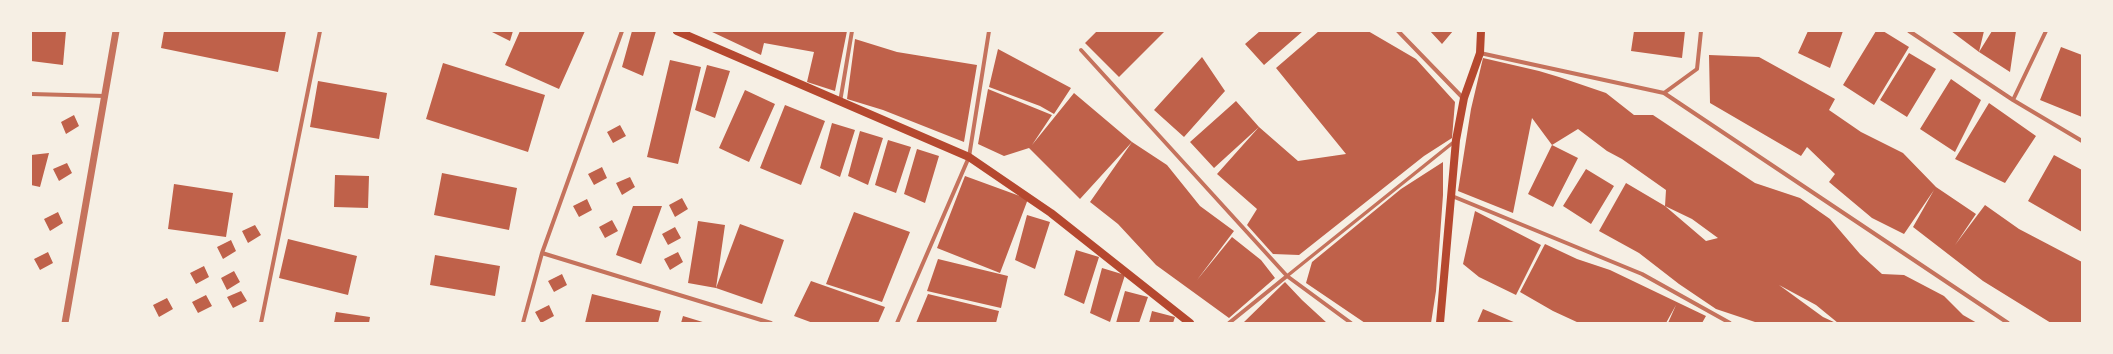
<!DOCTYPE html>
<html>
<head>
<meta charset="utf-8">
<style>
	body { margin:0 }
	#map { position:relative; width:2113px; height:354px; overflow:hidden; background:#f6efe4; font-family:Roboto,sans-serif }
	canvas { display:block }
	.frame { position:absolute; inset:0; border:32px solid #f6efe4; pointer-events:none }
</style>
</head>
<body>
<div id="map">
<canvas width="2113" height="354"></canvas>
<div class="frame"></div>
</div>
<script>
const ctx = document.querySelector('canvas').getContext('2d');
ctx.lineJoin = 'round';
function fill(path, color) { ctx.fillStyle = color; ctx.fill(path, 'evenodd'); }
function trace(path, color, width, dash) { ctx.strokeStyle = color; ctx.lineWidth = width; ctx.lineCap = dash ? 'butt' : 'round'; ctx.setLineDash(dash || []); ctx.stroke(path); }
fill(new Path2D(`
	M31,31H66L63,65L31,61Z
	M164,31H286L278,72L161,48Z
	M490,31H513L510,41Z
	M520,31H585L559,89L505,65Z
	M632,31H656L643,76L622,67Z
	M710,31H847L835,91L807,82L814,52L764,43L761,55Z
	M1097,31H1165L1119,77L1085,43Z
	M1260,31H1303L1264,65L1245,44Z
	M1319,31H1368L1416,59L1455,102L1452,138L1424,156L1299,255L1273,254L1247,225L1257,209L1217,174L1259,127L1298,161L1346,154L1276,68Z
	M1430,31H1453L1442,44Z
	M1634,31H1685L1682,58L1631,51Z
	M1808,31H1843L1830,68L1798,53Z
	M1876,31H1883L1909,47L1874,105L1843,85Z
	M1951,31H1984L1979,52L1992,31H2016L2010,72L1979,52Z
	M855,39L897,52L977,65L964,142L883,110L847,99Z
	M2061,47L2082,55V117L2040,100Z
	M998,49L1071,88L1054,114L1040,106L989,87Z
	M1909,53L1936,69L1907,117L1880,100Z
	M1709,55L1759,57L1835,99L1829,110L1861,132L1903,153L1936,187L1976,214L1955,245L1985,205L2019,229L2082,262V323H2051L1983,281L1913,227L1934,190L1904,234L1872,218L1829,182L1835,174L1807,147L1801,156L1710,103Z
	M1202,57L1225,91L1184,137L1154,110Z
	M1483,58L1539,71L1559,77L1606,93L1634,115H1653L1755,183L1800,198L1830,219L1860,254L1882,274L1904,275L1944,296L1963,315L1977,323H1838L1816,305L1779,285L1823,317L1836,323H1758L1716,309L1679,284L1639,253L1599,231L1626,183L1665,206L1706,241L1718,238L1692,219L1665,206L1666,190L1622,159L1607,151L1578,129L1552,145L1532,118L1513,213L1458,191L1471,109Z
	M670,60L701,67L678,164L647,157Z
	M443,63L545,95L528,152L426,119Z
	M707,65L730,71L715,118L695,110Z
	M1951,79L1981,100L1955,152L1920,129Z
	M318,81L387,93L379,139L310,127Z
	M988,89L1052,115L1032,145L1074,93L1132,142L1080,199L1029,148L1004,156L978,144Z
	M745,90L775,104L749,162L719,148Z
	M1236,101L1259,127L1214,168L1190,142Z
	M1989,103L2036,136L2005,183L1955,159Z
	M785,105L825,121L801,185L760,168Z
	M74,115L79,126L66,134L61,122Z
	M832,123L855,130L840,177L820,168Z
	M620,125L626,136L613,143L607,132Z
	M860,131L883,138L868,185L848,176Z
	M888,140L911,147L896,193L875,185Z
	M1132,142L1167,165L1200,206L1234,231L1197,280L1232,237L1261,260L1275,278L1229,318L1156,265L1118,224L1090,202Z
	M1552,145L1578,158L1553,207L1528,194Z
	M917,149L939,156L925,203L904,194Z
	M49,153L40,187L31,185V155Z
	M2054,155L2082,170V232L2028,201Z
	M1443,162V195L1436,291L1431,323H1365L1306,283L1312,262L1401,189Z
	M67,163L72,173L59,181L53,169Z
	M602,167L607,178L594,185L588,174Z
	M1586,169L1614,186L1591,224L1563,206Z
	M442,173L517,188L509,230L434,215Z
	M335,175L369,176L368,208L334,207Z
	M965,176L1028,199L1000,273L937,248Z
	M630,177L635,187L622,195L616,183Z
	M174,184L233,193L226,237L168,229Z
	M682,198L688,209L675,217L669,205Z
	M587,199L592,210L579,217L573,206Z
	M633,206H662L641,264L616,255Z
	M1475,211L1541,245L1516,295L1479,277L1463,264Z
	M58,212L63,223L50,231L44,219Z
	M854,212L910,232L882,302L826,284Z
	M1027,215L1050,222L1035,269L1015,260Z
	M612,220L618,231L605,238L599,227Z
	M698,221L725,225L716,288L688,283Z
	M740,224L784,240L762,304L716,288Z
	M255,225L261,235L248,243L242,231Z
	M675,227L681,238L668,245L662,234Z
	M288,239L357,256L348,295L279,278Z
	M231,240L236,251L223,259L217,247Z
	M1545,244L1577,259L1610,270L1706,316L1702,323H1668L1676,305L1666,323H1579L1553,311L1520,292Z
	M1076,250L1099,257L1084,304L1064,295Z
	M48,252L53,263L40,270L34,259Z
	M678,252L683,262L670,270L664,259Z
	M435,255L500,266L495,296L430,285Z
	M938,259L1008,276L1001,308L927,291Z
	M204,266L209,277L196,284L190,273Z
	M1102,268L1125,275L1110,322L1090,313Z
	M234,271L240,282L227,290L221,278Z
	M562,274L567,285L554,292L548,281Z
	M811,281L885,307L878,323H813L794,316Z
	M1285,282L1302,300L1327,323H1243Z
	M241,291L247,301L233,308L227,297Z
	M1125,291L1148,297L1139,323H1116Z
	M592,294L661,311L658,323H585Z
	M928,294L999,311L996,323H916Z
	M206,295L212,306L198,313L192,302Z
	M167,298L173,309L159,317L153,305Z
	M549,305L554,316L541,323L535,312Z
	M1483,309L1516,323H1477Z
	M1152,311L1175,317L1173,323H1149Z
	M336,312L370,317L369,323H334Z
	M683,316L706,323H681Z`), '#bf614a');
trace(new Path2D(`
	M1287,276L1455,141`), '#c5725c', 3.5);
trace(new Path2D(`
	M1398,31L1463,98
	M1909,31L2013,100L2082,141
	M1081,50L1287,276L1351,323
	M1480,53L1664,93L1697,69L1701,31
	M1664,93L2008,323
	M31,94L105,96
	M2013,100L2046,31
	M840,102L852,31
	M1452,196L1642,274L1730,323
	M542,253L771,323
	M261,323L320,31
	M523,323L542,253L622,31
	M897,323L969,157L989,31
	M1229,323L1287,276`), '#c5725c', 4);
trace(new Path2D(`
	M65,323L116,31`), '#c5725c', 7);
trace(new Path2D(`
	M677,31L969,157L1051,213L1190,323
	M1440,323L1456,140L1464,98L1480,53L1481,31`), '#b5482f', 8);
</script>
</body>
</html>
